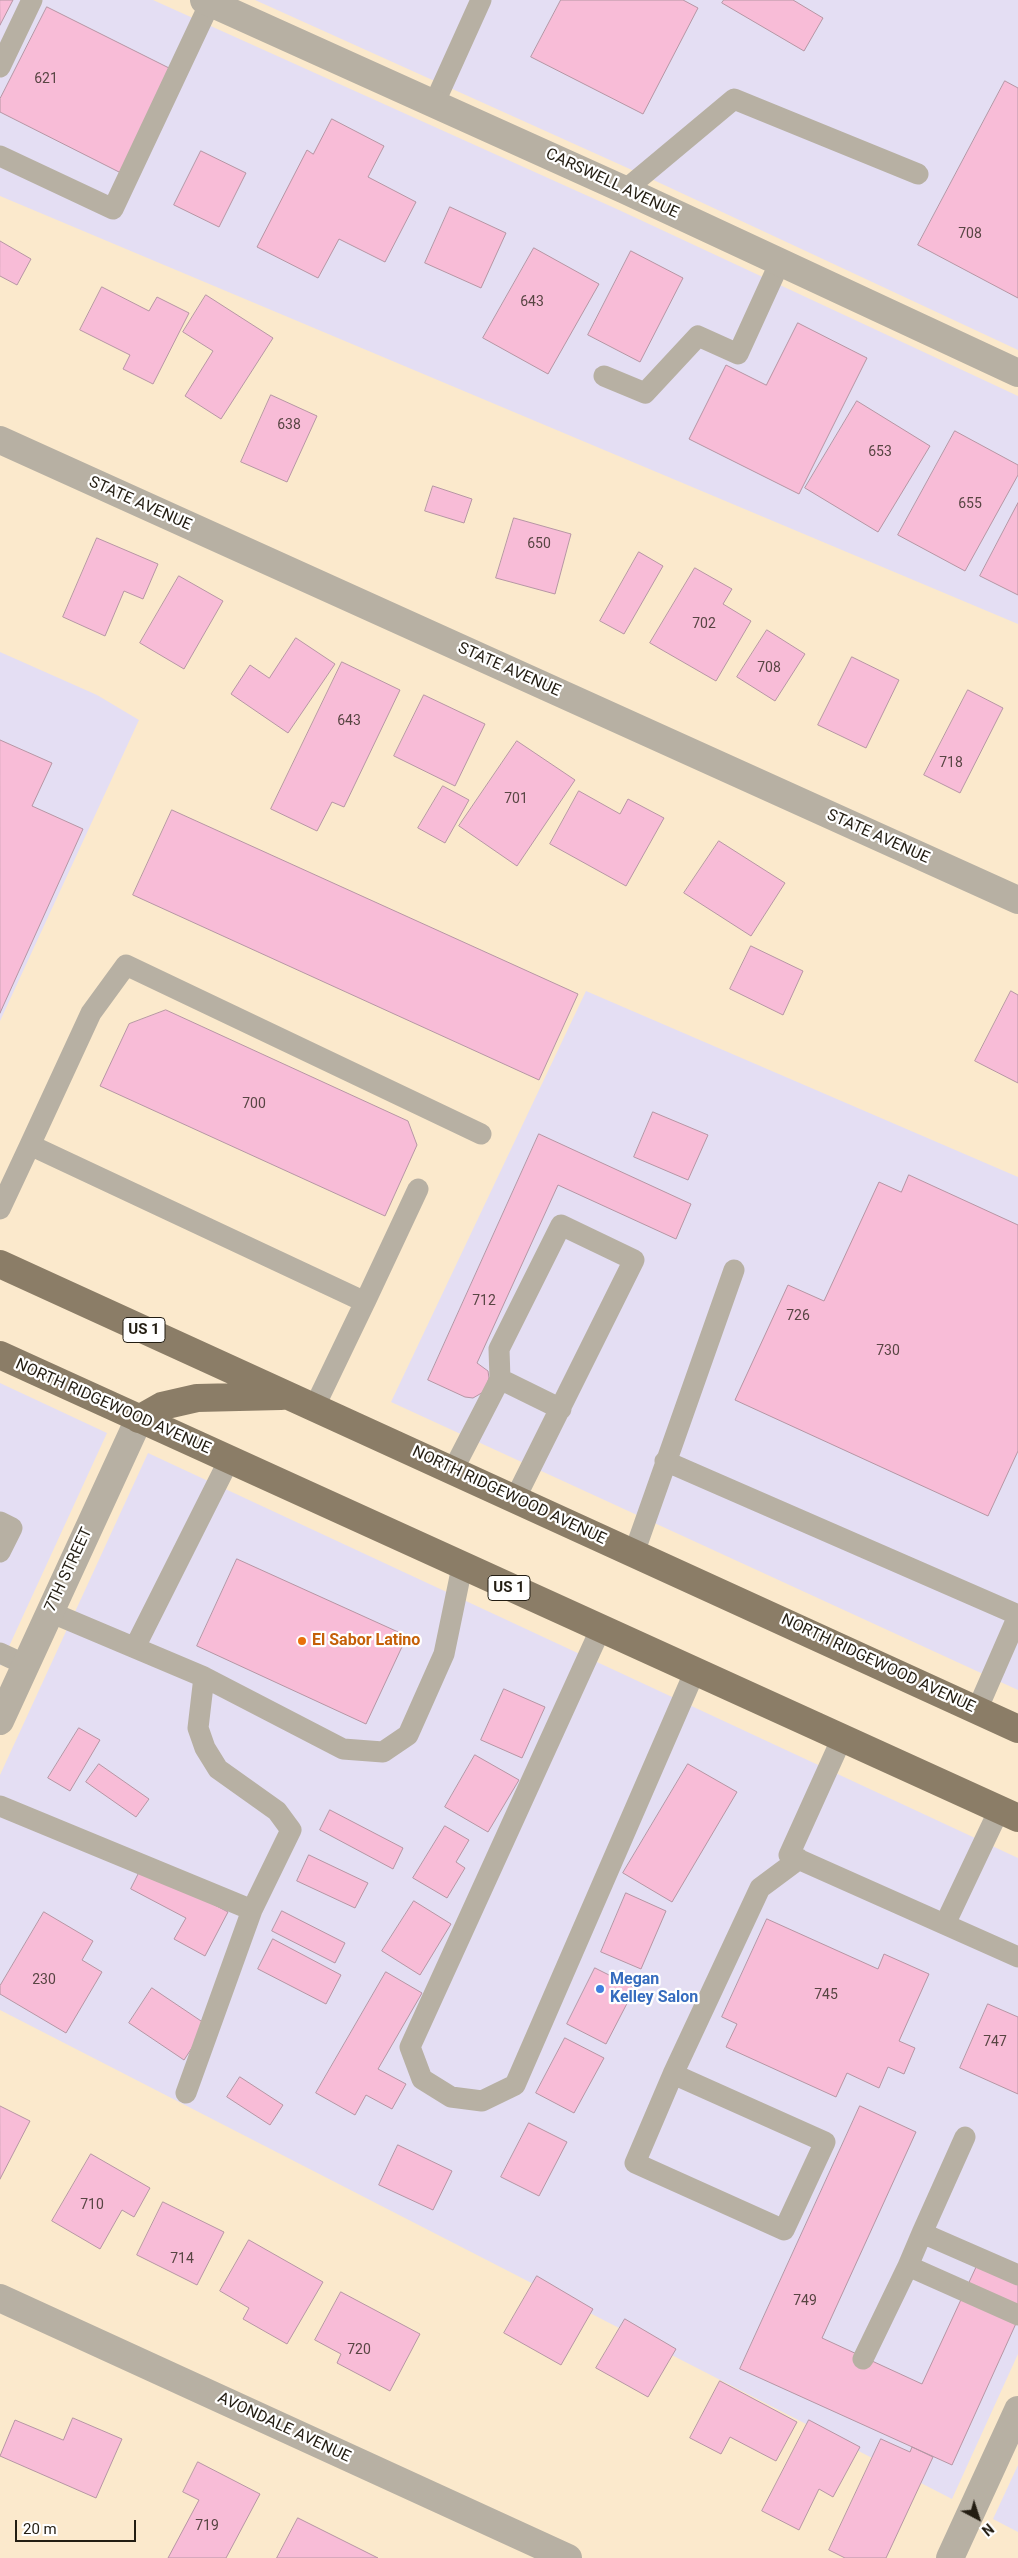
<!DOCTYPE html>
<html>
<head>
<meta charset="utf-8">
<style>
	body { margin:0 }
	#map { position:relative; width:1018px; height:2558px; overflow:hidden; background:#fbe9cc; font-family:Roboto,sans-serif }
	canvas { display:block }
	.north { position:absolute; left:953px; top:2493px; width:50px; height:50px; -webkit-text-stroke:4px #fff; paint-order:stroke; rotate:140deg; font-size:14px; font-weight:700; line-height:20px; text-align:center; color:#231d12 }
	.north::after { content:''; display:block; margin:auto; width:18px; height:22px; background:#231d12; clip-path:polygon(50% 0,100% 100%,50% 72%,0 100%) }
	.scale { position:absolute; left:15px; top:2520px; width:121px; height:22px; box-sizing:border-box; border:2px solid #231d12; border-top:0; padding-left:6px; font-size:15px; line-height:18px; white-space:nowrap; color:#231d12; -webkit-text-stroke:4px #fff; paint-order:stroke }
</style>
</head>
<body>
<div id="map">
<canvas width="1018" height="2558"></canvas>
<div class="north">N</div>
<div class="scale">20 m</div>
</div>
<script>
const ctx = document.querySelector('canvas').getContext('2d');
ctx.lineJoin = 'round';
function fill(path, color) { ctx.fillStyle = color; ctx.fill(path, 'evenodd'); }
function trace(path, color, width, dash) { ctx.strokeStyle = color; ctx.lineWidth = width; ctx.lineCap = dash ? 'butt' : 'round'; ctx.setLineDash(dash || []); ctx.stroke(path); }
function drawText(font, color, halo, rows, align = 'center') {
  ctx.font = font + ' Roboto,sans-serif'; ctx.lineWidth = 4.5; ctx.setLineDash([]); ctx.textBaseline = 'middle'; ctx.strokeStyle = halo; ctx.fillStyle = color; for (const [text, x, y, turn = 0] of rows) {
    ctx.save(); ctx.translate(x, y); ctx.rotate((+turn || 0) * Math.PI / 180); ctx.textAlign = isNaN(turn) ? turn : align; if (halo) ctx.strokeText(text, 0, 0); ctx.fillText(text, 0, 0); ctx.restore();
  }
}
fill(new Path2D(`
	M0,0H153L619,210L1018,396V624L0,196Z
	M255,0H1018V350L632,170Z
	M0,652L97,695L139,720L0,1021Z
	M586,991L1018,1177V1690L391,1402Z
	M0,1383L107,1433L0,1666Z
	M148,1453L1018,1858V2354L952,2499L0,2010V1775Z
	M1018,2465V2532L993,2519Z`), '#e4def3');
const building = new Path2D(`
	M0,0H13L0,25Z
	M561,0H683L698,8L643,114L531,57Z
	M724,0H793L823,18L804,51L722,3Z
	M47,7L173,70L121,173L0,112V99Z
	M1005,81L1018,88V298L918,245Z
	M332,119L384,146L368,177L416,202L385,262L339,239L318,278L257,247L307,150L313,154Z
	M201,151L246,173L219,227L174,205Z
	M450,207L506,233L481,288L425,263Z
	M0,241L31,259L17,285L0,276Z
	M534,248L599,284L548,374L483,338Z
	M631,251L683,278L640,362L588,335Z
	M102,287L149,311L157,297L189,313L153,384L123,369L130,355L80,330Z
	M206,295L273,338L221,419L185,396L213,351L183,332Z
	M798,323L867,358L799,494L689,439L726,365L766,385Z
	M271,395L317,416L287,482L241,462Z
	M857,401L930,446L878,532L805,488Z
	M955,431L1018,465V475L965,571L898,535Z
	M433,486L472,499L464,523L425,511Z
	M1018,503V595L980,576Z
	M514,518L571,534L555,594L496,578Z
	M97,538L158,564L143,599L124,591L105,636L63,617Z
	M639,552L663,566L624,634L600,621Z
	M695,568L732,589L723,604L751,621L716,681L650,643Z
	M179,576L223,601L184,669L140,643Z
	M767,630L805,654L775,701L737,677Z
	M296,638L335,664L288,733L231,694L250,665L269,678Z
	M852,657L899,680L866,748L818,725Z
	M342,662L400,690L344,807L332,802L317,831L271,809Z
	M968,690L1003,708L960,793L924,775Z
	M424,695L485,724L455,786L394,756Z
	M0,740L52,763L32,806L83,829L0,1013Z
	M517,741L575,780L517,866L459,826Z
	M443,786L469,800L445,843L418,828Z
	M579,791L620,814L628,799L664,818L626,886L550,844Z
	M172,810L578,994L539,1080L133,895Z
	M719,841L785,883L751,936L684,893Z
	M751,946L803,971L783,1015L730,989Z
	M1011,991L1018,995V1083L975,1061Z
	M166,1010L408,1121L417,1145L385,1216L100,1086L129,1024Z
	M653,1112L708,1135L688,1180L634,1157Z
	M539,1134L691,1204L676,1239L558,1185L477,1363L488,1371L489,1378L485,1391L473,1398L465,1397L428,1380Z
	M909,1175L1018,1225V1451L988,1516L735,1400L788,1285L824,1301L879,1182L901,1192Z
	M237,1559L407,1636L366,1724L197,1646Z
	M504,1689L545,1707L522,1758L481,1740Z
	M79,1728L100,1740L70,1791L48,1778Z
	M475,1755L519,1780L488,1832L445,1807Z
	M99,1764L149,1799L136,1817L86,1782Z
	M688,1764L737,1792L672,1902L623,1873Z
	M330,1810L403,1848L393,1869L320,1830Z
	M445,1826L469,1840L456,1862L465,1868L447,1898L413,1878Z
	M309,1855L368,1883L355,1908L297,1881Z
	M142,1867L228,1912L205,1956L174,1939L186,1918L131,1889Z
	M626,1893L666,1911L641,1969L601,1952Z
	M414,1901L451,1924L420,1975L382,1951Z
	M282,1911L345,1943L335,1963L272,1931Z
	M44,1912L93,1941L82,1960L102,1972L66,2033L0,1994V1986Z
	M767,1919L878,1969L884,1954L929,1974L899,2041L915,2048L904,2074L888,2067L879,2088L847,2073L836,2097L726,2047L737,2024L722,2017Z
	M273,1939L341,1975L326,2004L258,1969Z
	M595,1968L635,1988L606,2044L567,2024Z
	M386,1972L422,1993L378,2069L406,2084L392,2109L366,2095L355,2115L316,2093Z
	M152,1988L207,2025L184,2060L129,2023Z
	M988,2004L1018,2017V2094L960,2068Z
	M565,2038L604,2058L574,2113L536,2093Z
	M240,2077L283,2105L270,2125L227,2097Z
	M0,2106L30,2121L0,2179Z
	M860,2106L916,2132L822,2338L922,2384L977,2265L1018,2283V2319L952,2465L740,2369Z
	M529,2123L567,2142L539,2196L501,2177Z
	M398,2145L452,2171L433,2210L379,2185Z
	M91,2154L150,2188L134,2217L122,2210L100,2249L52,2221Z
	M163,2202L224,2232L197,2285L137,2255Z
	M249,2240L323,2282L287,2344L243,2319L249,2308L220,2291Z
	M537,2276L593,2309L561,2365L504,2333Z
	M341,2292L420,2334L390,2391L337,2363L341,2354L315,2340Z
	M625,2319L676,2349L648,2397L596,2368Z
	M720,2381L797,2422L776,2461L730,2437L721,2454L690,2438Z
	M73,2418L122,2439L96,2498L0,2456L15,2420L63,2440Z
	M809,2420L860,2447L833,2497L819,2489L799,2530L762,2511Z
	M881,2439L910,2452L912,2447L933,2457L886,2558H845L829,2550Z
	M198,2462L260,2494L226,2558H168L199,2500L183,2492Z
	M298,2518L378,2558H277Z`);
fill(building, '#f8bcd7');
trace(building, '#b696a4', 1);
trace(new Path2D(`
	M0,67L32,0
	M434,104L481,0
	M0,156L113,209L210,3
	M625,190L734,99L918,174
	M604,376L645,393L698,336L738,354L780,262
	M30,1145L91,1013L126,965L481,1134
	M0,1209L30,1145L365,1302L314,1408
	M365,1302L418,1189
	M500,1379L561,1409
	M665,1461L1018,1615
	M453,1470L500,1379L499,1349L561,1225L634,1260L515,1499
	M0,1522L12,1528L0,1552
	M634,1553L734,1270
	M50,1612L204,1677L343,1749L383,1752L408,1735L444,1654L462,1567
	M601,1628L410,2047L422,2079L451,2097L482,2101L515,2085L695,1671
	M135,1647L229,1460
	M0,1653L26,1665
	M204,1677L198,1728L205,1748L218,1769L277,1811L291,1830L252,1910
	M977,1710L1018,1616
	M842,1738L789,1855L1018,1957
	M0,1806L252,1910L186,2093
	M945,1924L999,1810
	M673,2074L825,2142L784,2230L635,2163L673,2074L760,1888L799,1859
	M922,2233L965,2137
	M1018,2275L922,2233L908,2266L1018,2315
	M863,2359L908,2266`), '#b7b0a3', 21);
trace(new Path2D(`
	M204,0L625,190L1018,373
	M0,440L1018,900
	M0,1721L139,1419
	M0,2298L568,2558`), '#b7b0a3', 28);
trace(new Path2D(`
	M950,2558L1018,2410`), '#b7b0a3', 28);
trace(new Path2D(`
	M0,1264L1018,1729
	M0,1355L1018,1818
	M139,1419L162,1406L197,1398L281,1396`), '#8b7d67', 28);
for (const [x, y, r, color] of [
	[302,1641,5,"#e8710a"],
	[600,1989,5,"#3f7fe0"]
]) { const dot = new Path2D(); dot.arc(x, y, r, 0, 2 * Math.PI); ctx.fillStyle = color; ctx.fill(dot); trace(dot, '#fff', 2); }
drawText('14px', '#584543', null, [
	["621",46,79],
	["708",970,234],
	["643",532,302],
	["638",289,425],
	["653",880,452],
	["655",970,504],
	["650",539,544],
	["702",704,624],
	["708",769,668],
	["643",349,721],
	["718",951,763],
	["701",516,799],
	["700",254,1104],
	["712",484,1301],
	["726",798,1316],
	["730",888,1351],
	["230",44,1980],
	["745",826,1995],
	["747",995,2042],
	["710",92,2205],
	["714",182,2259],
	["749",805,2301],
	["720",359,2350],
	["719",207,2526]
]);
for (const [x, y, w] of [
	[144,1330,42],
	[509,1588,42]
]) { const box = new Path2D(); box.roundRect(x - w / 2, y - 12.5, w, 25, 4); ctx.fillStyle = '#fff'; ctx.fill(box); trace(box, '#231d12', 1); }
drawText('bold 15px', '#231d12', null, [
	["US 1",144,1330],
	["US 1",509,1588]
]);
drawText('16px', '#231d12', '#fff', [
	["CARSWELL AVENUE",612,184,25],
	["STATE AVENUE",140,504,24],
	["STATE AVENUE",509,670,24],
	["STATE AVENUE",878,837,24],
	["NORTH RIDGEWOOD AVENUE",113,1407,24],
	["NORTH RIDGEWOOD AVENUE",509,1496,25],
	["7TH STREET",69,1570,-65],
	["NORTH RIDGEWOOD AVENUE",878,1664,25],
	["AVONDALE AVENUE",284,2428,25]
]);
drawText('bold 16px', '#c56008', '#fff', [
	["El Sabor Latino",312,1641]
], 'left');
drawText('bold 16px', '#366cbe', '#fff', [
	["Megan",610,1980],
	["Kelley Salon",610,1998]
], 'left');
</script>
</body>
</html>
